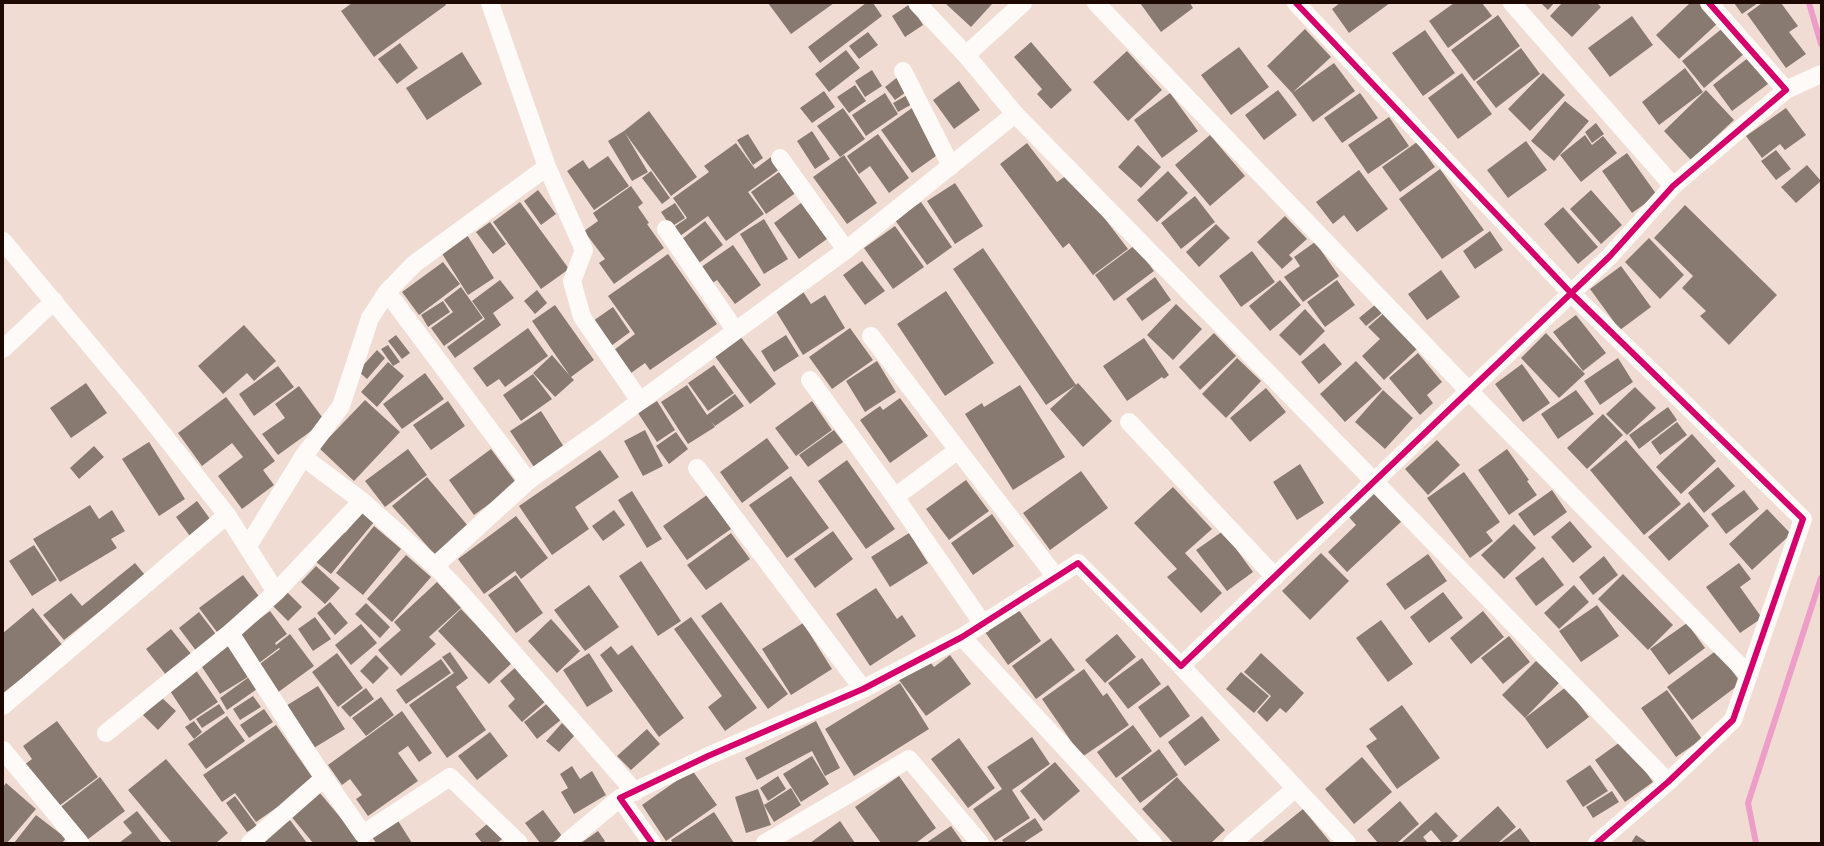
<!DOCTYPE html>
<html>
<head>
<meta charset="utf-8">
<style>
	body { margin:0 }
	#map { position:relative; width:1824px; height:846px; overflow:hidden; background:#f1dcd3; font-family:"Sofia Sans Condensed",sans-serif }
	canvas { display:block }
	.frame { position:absolute; inset:0; border:4px solid #1d0802; pointer-events:none }
</style>
</head>
<body>
<div id="map">
<canvas width="1824" height="846"></canvas>
<div class="frame"></div>
</div>
<script>
const ctx = document.querySelector('canvas').getContext('2d');
ctx.lineJoin = 'round';
function trace(path, color, width, dash) { ctx.strokeStyle = color; ctx.lineWidth = width; ctx.lineCap = dash ? 'butt' : 'round'; ctx.setLineDash(dash || []); ctx.stroke(path); }
function fill(path, color) { ctx.fillStyle = color; ctx.fill(path, 'evenodd'); }
trace(new Path2D(`
	M1809,3L1821,44
	M1756,843L1748,803L1821,578`), '#ed9ec8', 6);
fill(new Path2D(`
	M352,3H445L446,5L374,57L341,11Z
	M768,3H834L791,34Z
	M866,3H873L882,16L820,63L808,47Z
	M945,3H990L992,4L971,27Z
	M1140,3H1190L1193,8L1161,32Z
	M1340,3H1390L1349,33L1332,9Z
	M1454,3H1482L1492,16L1448,48L1429,21Z
	M1541,3H1554L1548,10Z
	M1562,3H1597L1601,7L1572,37L1550,16Z
	M1690,3H1702L1719,22L1679,59L1656,35Z
	M1734,3H1758L1742,14Z
	M1762,3H1781L1798,26L1789,32L1806,54L1786,68L1747,14Z
	M910,4L923,25L905,37L892,16Z
	M1498,15L1520,46L1474,81L1451,50Z
	M1632,16L1653,45L1610,77L1588,48Z
	M1724,27L1745,53L1704,88L1682,61Z
	M1305,29L1331,57L1292,93L1267,66Z
	M1425,30L1455,73L1423,96L1392,53Z
	M868,32L878,45L859,59L849,46Z
	M1031,42L1072,90L1051,109L1037,94L1042,89L1014,57Z
	M400,43L418,68L397,84L378,59Z
	M1239,47L1269,87L1231,115L1201,75Z
	M1521,48L1540,74L1496,108L1476,82Z
	M846,50L860,68L829,92L815,74Z
	M1127,51L1162,90L1128,121L1093,82Z
	M462,52L482,84L427,120L406,88Z
	M1748,58L1768,84L1732,111L1713,85Z
	M1334,63L1355,91L1313,122L1292,93Z
	M1685,68L1703,92L1659,125L1642,102Z
	M872,70L882,86L865,97L855,81Z
	M1462,73L1492,114L1458,139L1428,98Z
	M1543,73L1565,95L1530,131L1508,109Z
	M899,76L909,90L895,100L885,87Z
	M959,81L980,110L954,129L933,100Z
	M855,85L866,101L849,113L837,97Z
	M1278,90L1297,115L1264,140L1245,115Z
	M1706,90L1734,120L1691,160L1664,131Z
	M824,91L835,107L812,123L800,108Z
	M885,93L898,114L866,136L852,115Z
	M1170,93L1198,131L1162,158L1134,120Z
	M1360,93L1378,118L1342,143L1324,118Z
	M909,94L914,103L898,112L893,103Z
	M1565,101L1589,121L1554,161L1531,141Z
	M843,108L865,139L840,157L817,126Z
	M912,108L943,151L912,173L881,130Z
	M1786,108L1806,135L1785,150L1780,144L1762,158L1746,136Z
	M649,111L697,177L671,196L625,133L648,172L632,181L608,141L624,131Z
	M1389,117L1409,146L1368,174L1348,145Z
	M1596,123L1604,134L1592,143L1585,132Z
	M812,131L830,159L815,169L797,141Z
	M748,134L763,158L753,165L737,140Z
	M878,134L909,178L889,193L870,166L859,174L847,156Z
	M1210,135L1245,176L1210,206L1175,165Z
	M1585,135L1592,145L1603,136L1617,153L1581,182L1560,155Z
	M1526,141L1547,170L1508,198L1487,170Z
	M1417,142L1435,167L1400,192L1382,167Z
	M736,143L755,169L771,157L780,169L748,192L764,214L726,241L708,216L680,236L674,227L687,218L673,198L709,172L704,166Z
	M1027,143L1057,182L1070,173L1128,249L1093,275L1069,243L1063,248L1000,164Z
	M1138,145L1161,167L1141,188L1118,167Z
	M1776,150L1791,169L1776,180L1761,161Z
	M1627,153L1657,195L1632,213L1602,171Z
	M844,155L877,203L847,224L813,177Z
	M608,156L629,186L594,210L567,171L583,160L589,169Z
	M1807,165L1821,181L1796,203L1781,187Z
	M1440,169L1484,230L1442,259L1399,199Z
	M782,170L797,192L766,214L751,192Z
	M1359,170L1388,209L1357,232L1344,215L1333,224L1316,202Z
	M651,171L670,198L662,204L642,178Z
	M1168,171L1188,193L1157,222L1137,200Z
	M955,183L983,226L955,244L927,201Z
	M631,186L643,203L638,207L649,223L647,224L664,248L614,284L599,263L605,259L584,231L598,221L593,213Z
	M538,190L556,214L541,225L524,201Z
	M1591,190L1622,225L1601,244L1570,209Z
	M1195,196L1215,222L1181,249L1161,223Z
	M520,202L569,269L541,289L493,222Z
	M921,202L952,247L927,265L895,220Z
	M675,203L685,218L671,227L661,212Z
	M801,203L827,239L799,259L774,223Z
	M1685,205L1777,295L1729,345L1700,316L1706,311L1682,288L1693,276L1654,238Z
	M1563,207L1598,247L1578,264L1544,224Z
	M1285,216L1307,239L1289,255L1293,259L1282,269L1257,242Z
	M764,219L788,259L764,274L740,234Z
	M705,221L723,245L699,263L682,239Z
	M490,222L506,244L493,254L476,232Z
	M1216,224L1230,238L1199,267L1186,252Z
	M895,226L924,267L893,289L864,248Z
	M1490,231L1503,250L1475,269L1463,251Z
	M467,235L494,278L468,295L441,252Z
	M1649,238L1684,275L1660,299L1625,262Z
	M1315,242L1339,276L1303,302L1284,277L1300,266L1294,257Z
	M733,245L761,285L735,304L717,280L708,286L697,270Z
	M1135,245L1154,271L1114,301L1095,275Z
	M983,248L1076,385L1046,405L953,269Z
	M1252,251L1275,282L1241,307L1219,276Z
	M668,254L717,324L650,370L645,363L631,373L614,350L635,334L608,296Z
	M862,261L885,291L865,305L843,275Z
	M443,262L460,284L419,315L402,292Z
	M1621,266L1651,307L1620,330L1590,289Z
	M1441,270L1460,297L1427,320L1408,294Z
	M1155,277L1171,300L1142,321L1126,299Z
	M500,280L514,298L493,313L501,325L455,358L447,347L485,319L472,301Z
	M1280,280L1301,305L1270,331L1249,306Z
	M1337,280L1355,305L1325,327L1307,302Z
	M461,287L483,318L444,346L431,328L453,312L444,300Z
	M537,290L547,303L535,314L524,301Z
	M802,290L811,304L825,295L845,328L803,355L774,308Z
	M946,291L994,363L945,396L897,324Z
	M443,301L450,312L428,327L421,315Z
	M1176,304L1202,329L1173,360L1147,335Z
	M1376,304L1382,313L1366,326L1359,318Z
	M555,305L594,360L571,377L574,380L555,397L533,373L552,355L570,376L532,321Z
	M613,307L630,332L611,346L593,321Z
	M1305,309L1325,331L1300,356L1279,335Z
	M1385,312L1418,348L1384,380L1362,356L1380,339L1368,327Z
	M1576,315L1606,353L1583,371L1553,332Z
	M244,325L276,361L254,381L247,373L223,394L198,366Z
	M528,328L548,356L505,387L499,379L487,387L473,368Z
	M850,328L873,360L832,389L809,357Z
	M1214,333L1236,356L1200,390L1179,367Z
	M1546,333L1585,374L1559,398L1521,358Z
	M396,335L410,353L402,359L388,341Z
	M786,335L799,356L774,372L761,351Z
	M740,336L776,384L750,404L714,355Z
	M1144,338L1169,375L1164,379L1162,377L1127,401L1103,366Z
	M1324,343L1342,364L1319,384L1301,362Z
	M388,345L400,362L393,366L381,349Z
	M377,350L385,358L367,379L358,371Z
	M1418,353L1442,382L1427,395L1433,403L1420,415L1389,378Z
	M1237,358L1261,381L1226,418L1202,394Z
	M1618,358L1633,382L1600,405L1584,381Z
	M877,361L896,392L865,412L846,381Z
	M1356,361L1382,389L1345,422L1320,394Z
	M388,362L404,376L377,407L361,392Z
	M1522,364L1550,403L1523,422L1495,384Z
	M714,365L734,393L708,411L688,383Z
	M278,366L294,387L254,416L239,394Z
	M425,373L444,399L402,429L383,404Z
	M533,374L552,399L521,421L503,395Z
	M86,383L107,413L71,438L50,408Z
	M1078,383L1112,421L1083,447L1050,409Z
	M687,385L707,415L735,394L744,406L715,426L711,421L715,427L688,444L661,402Z
	M1020,385L1065,457L1013,490L965,414L982,403L984,407Z
	M299,386L325,421L278,455L262,434L285,418L275,404Z
	M1635,387L1656,408L1627,435L1606,414Z
	M1266,388L1286,412L1250,442L1230,418Z
	M1383,390L1413,418L1385,449L1355,422Z
	M1576,390L1594,414L1558,439L1541,414Z
	M226,397L275,461L263,470L274,485L242,509L218,476L243,457L232,443L202,466L178,433Z
	M900,398L928,436L890,463L860,420L880,406L883,410Z
	M365,400L400,432L354,481L319,448Z
	M448,401L465,426L431,450L413,425Z
	M657,401L675,430L657,442L638,413Z
	M812,401L832,430L796,456L775,428Z
	M1668,407L1677,420L1639,449L1629,435Z
	M541,411L564,447L534,467L510,431Z
	M1603,414L1623,435L1587,469L1567,448Z
	M1677,422L1687,435L1660,455L1651,442Z
	M645,430L663,466L643,476L624,441Z
	M834,430L843,442L808,467L799,455Z
	M676,432L688,449L669,464L656,446Z
	M1692,434L1716,461L1681,494L1656,467Z
	M767,438L789,468L742,503L720,472Z
	M1437,440L1460,465L1428,495L1405,469Z
	M1626,440L1681,504L1644,535L1590,470Z
	M149,442L185,499L159,516L122,459Z
	M94,446L104,457L79,479L70,468Z
	M408,449L427,475L385,507L365,481Z
	M491,449L517,484L474,515L449,480Z
	M1507,449L1529,480L1527,481L1537,495L1509,515L1478,470Z
	M600,450L619,477L575,507L589,529L552,555L519,506Z
	M847,460L895,529L866,549L818,481Z
	M1300,464L1324,503L1297,520L1273,482Z
	M1718,467L1735,486L1704,513L1688,493Z
	M1081,471L1108,508L1050,550L1023,513Z
	M1464,472L1500,522L1486,532L1493,541L1470,558L1427,498Z
	M791,476L829,528L787,558L749,505Z
	M427,477L468,526L435,555L392,506Z
	M966,480L989,511L949,540L926,509Z
	M1173,487L1212,529L1185,553L1222,593L1201,613L1167,577L1177,569L1134,523Z
	M1375,489L1403,520L1347,572L1328,552L1356,525L1348,516Z
	M1552,490L1567,512L1534,536L1518,514Z
	M1744,490L1759,509L1726,534L1711,514Z
	M632,491L662,539L647,548L618,500Z
	M707,495L731,529L687,560L663,526Z
	M197,501L213,523L192,539L176,517Z
	M1689,502L1709,526L1669,561L1648,537Z
	M90,505L99,519L112,510L125,531L111,539L117,548L60,582L33,539Z
	M1767,509L1791,534L1752,570L1729,544Z
	M614,510L625,525L603,541L592,526Z
	M363,512L374,522L331,574L315,561L341,530L345,533Z
	M992,514L1014,546L973,575L951,543Z
	M516,516L548,558L521,579L515,571L484,594L458,559Z
	M1570,521L1592,547L1573,563L1551,537Z
	M1514,524L1536,548L1504,579L1481,555Z
	M374,526L401,549L363,595L336,573Z
	M833,531L853,559L815,588L794,559Z
	M1223,531L1253,572L1227,591L1196,550Z
	M731,533L750,559L706,590L687,565Z
	M909,533L928,563L890,587L871,557Z
	M34,545L57,580L32,596L9,561Z
	M1321,553L1349,581L1310,620L1282,591Z
	M1428,554L1447,581L1405,610L1386,584Z
	M406,555L431,577L392,622L367,599Z
	M1604,556L1618,575L1593,595L1579,577Z
	M1543,557L1564,585L1536,606L1515,578Z
	M641,561L681,621L658,636L619,576Z
	M135,563L145,575L64,640L43,615L71,593L82,606Z
	M1739,563L1751,579L1740,587L1762,618L1740,633L1706,587Z
	M316,566L340,588L325,604L301,582Z
	M1623,574L1673,625L1648,650L1598,599Z
	M243,575L261,599L217,632L199,608Z
	M516,575L543,613L516,633L488,595Z
	M437,582L461,608L429,637L436,644L401,676L378,650L401,630L394,622Z
	M589,585L619,627L585,651L554,610Z
	M1574,585L1589,602L1559,629L1544,613Z
	M876,588L897,619L902,615L916,636L870,666L836,614Z
	M286,591L302,607L288,621L272,605Z
	M1443,592L1463,618L1429,643L1410,617Z
	M330,602L348,623L335,635L317,613Z
	M721,602L788,694L768,709L701,616Z
	M366,603L390,627L380,638L355,614Z
	M1597,605L1619,636L1581,662L1559,631Z
	M33,608L63,646L3,693V633Z
	M461,609L512,663L489,684L438,631Z
	M1018,609L1041,641L1008,665L985,632Z
	M270,611L287,634L275,643L276,645L290,634L314,666L277,693L257,666L280,649L279,648L259,663L238,635Z
	M1483,611L1504,637L1471,664L1450,638Z
	M199,612L218,637L197,652L179,628Z
	M315,617L331,639L313,651L298,629Z
	M691,617L757,708L725,731L708,707L722,696L674,629Z
	M551,619L580,651L557,673L528,641Z
	M1381,620L1413,664L1388,682L1356,638Z
	M803,623L832,669L791,695L762,649Z
	M1687,623L1705,648L1669,675L1650,649Z
	M361,624L377,643L351,665L335,645Z
	M171,629L192,655L166,675L146,649Z
	M1117,634L1136,657L1105,683L1085,660Z
	M1509,636L1530,662L1503,684L1481,658Z
	M1051,638L1075,670L1036,699L1012,666Z
	M632,645L684,718L659,737L600,655L611,646L618,655Z
	M228,646L248,677L220,694L200,664Z
	M1717,650L1741,683L1692,720L1667,687Z
	M450,652L468,678L456,687L486,730L447,758L409,705L454,673L442,657Z
	M337,653L363,688L338,707L312,672Z
	M589,653L613,691L587,707L563,670Z
	M1261,653L1304,693L1286,713L1280,708L1267,722L1257,712L1271,696L1244,672Z
	M376,655L389,668L373,684L360,671Z
	M950,655L971,684L926,716L899,680L928,659L934,667Z
	M1142,658L1161,684L1128,709L1108,683Z
	M441,659L451,673L406,704L396,690Z
	M1536,661L1559,683L1525,718L1566,687L1589,717L1547,749L1525,718L1502,695Z
	M517,666L547,700L522,722L508,706L515,699L500,681Z
	M195,669L218,702L190,721L168,688Z
	M1084,669L1103,696L1107,693L1129,725L1082,757L1042,699Z
	M1241,672L1269,696L1254,713L1226,689Z
	M249,677L257,689L227,710L220,698Z
	M900,683L929,729L854,776L825,729Z
	M1168,685L1190,716L1160,738L1138,707Z
	M318,686L345,729L309,751L281,709Z
	M366,688L374,699L350,717L341,707Z
	M1667,690L1702,739L1676,757L1641,708Z
	M253,696L261,707L240,720L233,709Z
	M161,697L176,711L158,730L143,715Z
	M381,697L394,715L366,736L352,718Z
	M549,702L562,719L537,739L524,722Z
	M219,704L225,713L202,728L196,719Z
	M1402,705L1440,758L1397,789L1366,746L1377,739L1369,729Z
	M264,709L273,722L249,738L240,725Z
	M402,711L432,753L419,762L408,746L398,753L418,781L368,816L356,799L362,795L350,779L342,785L328,765Z
	M227,716L245,741L206,769L188,744Z
	M1202,716L1220,740L1185,766L1168,742Z
	M57,721L98,777L55,809L23,766L32,759L23,746Z
	M194,721L202,732L194,739L185,727Z
	M816,721L840,768L825,776L812,751L757,780L745,758Z
	M562,723L575,735L559,752L546,741Z
	M276,725L315,781L256,822L235,793L222,802L203,775Z
	M1133,725L1152,751L1116,778L1097,752Z
	M647,729L660,744L631,770L617,756Z
	M490,732L508,756L477,780L458,756Z
	M1032,737L1050,764L1012,790L1030,818L995,841L973,809L1002,789L987,767Z
	M959,738L995,788L968,808L931,759Z
	M1623,740L1653,782L1625,802L1595,760Z
	M1159,749L1178,775L1140,803L1121,778Z
	M812,756L829,784L801,802L783,774Z
	M1362,757L1392,792L1354,824L1325,789Z
	M166,759L228,833L216,843H172L128,790Z
	M1055,762L1080,791L1044,821L1020,791Z
	M1590,765L1608,791L1583,807L1566,781Z
	M572,766L580,779L592,771L606,795L574,814L561,792L568,788L560,774Z
	M692,770L717,805L666,841L642,805Z
	M778,776L786,789L768,801L760,788Z
	M899,776L936,828L916,843H881L855,807Z
	M100,777L125,811L83,843L58,809Z
	M1177,777L1225,830L1211,843H1173L1142,809Z
	M6,783L36,809L7,843H3V787Z
	M791,788L801,805L774,822L764,805Z
	M758,789L771,825L746,833L735,797Z
	M1612,791L1619,802L1593,818L1586,807Z
	M319,792L362,843H313L290,815Z
	M235,796L257,826L247,832L226,803Z
	M1400,801L1419,824L1397,843H1378L1367,830Z
	M1498,806L1516,827L1498,843H1457Z
	M1303,809L1331,843H1261Z
	M543,810L562,836L552,843H540L525,823Z
	M137,811L162,843H119L132,833L123,822Z
	M714,812L734,843H673L671,840Z
	M1436,812L1458,836L1450,843H1442L1431,830L1423,837L1428,843H1401Z
	M36,815L66,838L62,843H14Z
	M395,816L412,843H376L369,832Z
	M1035,818L1043,830L1023,843H1004L1002,840Z
	M290,820L307,843H259Z
	M492,820L506,836L497,843H482L475,834Z
	M840,821L855,843H810Z
	M951,826L963,843H926Z
	M1520,828L1531,843H1500Z
	M598,831L605,841L603,843H581Z
	M1636,835L1648,843H1631Z`), '#887a71');
trace(new Path2D(`
	M490,3L547,167L584,250L572,281L582,317L640,401
	M917,3L966,55
	M1023,3L966,55L1015,114L1668,782
	M1096,3L1469,391L1748,674
	M1296,3L1571,293L1803,519L1733,720L1668,782L1597,843
	M1512,3L1673,186
	M903,71L951,166
	M1786,90L1821,74
	M780,158L846,250
	M666,229L735,330
	M3,241L139,404L227,515L276,592L230,633L324,778L250,843
	M387,292L414,264L547,167
	M871,336L958,450L895,497
	M3,349L54,301
	M810,380L895,497L983,624
	M1129,422L1275,577
	M958,450L1056,577
	M303,457L362,501
	M697,468L863,689
	M248,546L303,457L341,406L370,318L387,292L528,481
	M276,592L362,501L435,566
	M962,637L1153,843
	M1181,666L1347,843
	M3,706L227,515
	M106,733L230,633
	M3,750L80,843
	M324,778L363,834L450,777L519,843
	M635,792L460,592L435,566L528,481L602,429L846,250L1015,114
	M566,843L620,798
	M652,843L620,798L708,756L863,689L962,637L1078,563L1181,666L1610,256L1673,186L1786,90L1709,3
	M765,843L909,759L980,843
	M1232,843L1296,788`), '#fdfaf8', 18);
trace(new Path2D(`
	M1296,3L1571,293L1803,519L1733,720L1668,782L1597,843
	M652,843L620,798L708,756L863,689L962,637L1078,563L1181,666L1610,256L1673,186L1786,90L1709,3`), '#d6006c', 6);
</script>
</body>
</html>
